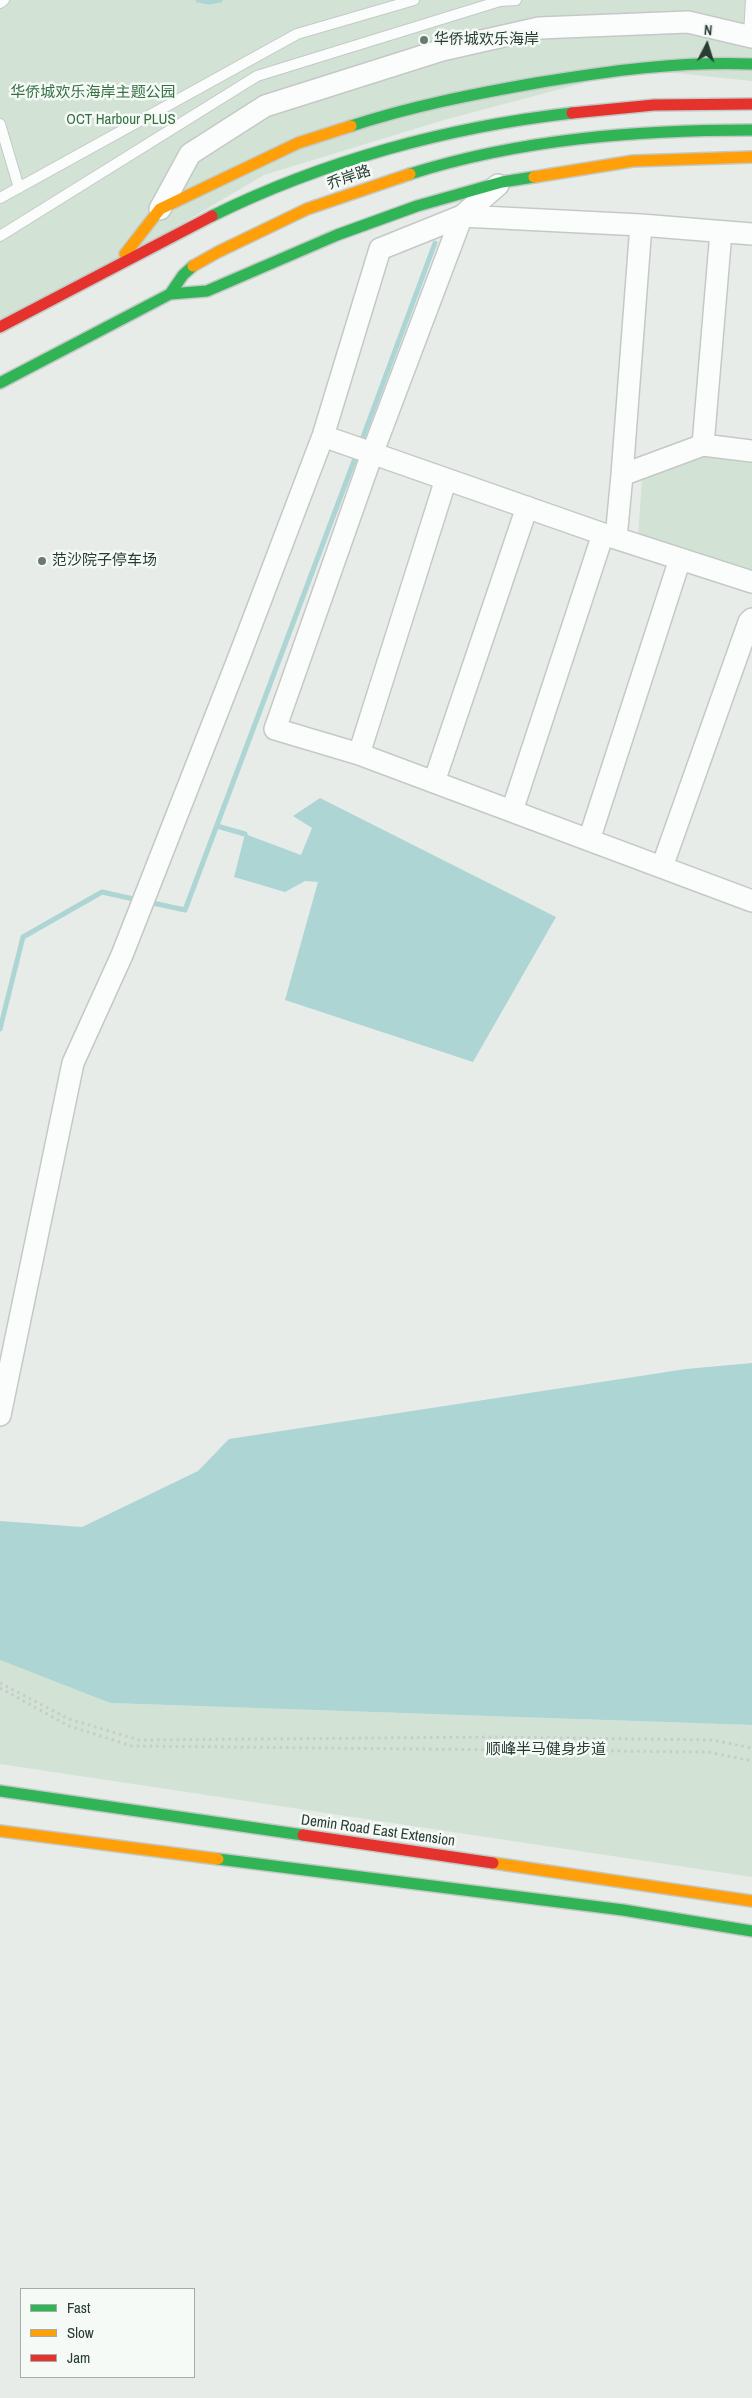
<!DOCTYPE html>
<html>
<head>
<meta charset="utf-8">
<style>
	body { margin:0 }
	#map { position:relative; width:752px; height:2398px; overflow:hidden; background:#e7ece9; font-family:"Archivo Narrow",sans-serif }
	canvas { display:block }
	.legend { position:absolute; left:20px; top:2288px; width:175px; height:90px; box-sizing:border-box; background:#f6faf7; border:1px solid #a3aea9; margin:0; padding:6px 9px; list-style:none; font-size:15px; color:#273d34 }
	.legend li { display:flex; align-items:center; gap:10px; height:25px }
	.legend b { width:25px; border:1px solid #a3aea9 }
	.north { position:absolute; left:682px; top:20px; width:50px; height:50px; -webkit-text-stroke:4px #f6faf7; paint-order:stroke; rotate:5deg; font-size:14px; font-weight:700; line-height:20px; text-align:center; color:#273d34 }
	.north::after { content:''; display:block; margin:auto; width:18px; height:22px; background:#273d34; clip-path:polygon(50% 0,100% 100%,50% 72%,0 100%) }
</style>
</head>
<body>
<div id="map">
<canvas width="752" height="2398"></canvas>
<ul class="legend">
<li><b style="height:6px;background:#30b455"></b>Fast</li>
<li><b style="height:6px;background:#ff9f0a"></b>Slow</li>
<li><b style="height:6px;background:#e5322d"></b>Jam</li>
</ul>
<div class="north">N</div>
</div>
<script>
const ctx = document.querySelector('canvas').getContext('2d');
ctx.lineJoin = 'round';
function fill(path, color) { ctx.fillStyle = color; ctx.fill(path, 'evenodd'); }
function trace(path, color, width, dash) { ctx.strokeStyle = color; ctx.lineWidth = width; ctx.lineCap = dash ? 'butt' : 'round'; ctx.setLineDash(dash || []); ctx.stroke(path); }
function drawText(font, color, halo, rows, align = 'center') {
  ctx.font = font + ' "Archivo Narrow","Noto Sans SC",sans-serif'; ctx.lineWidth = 5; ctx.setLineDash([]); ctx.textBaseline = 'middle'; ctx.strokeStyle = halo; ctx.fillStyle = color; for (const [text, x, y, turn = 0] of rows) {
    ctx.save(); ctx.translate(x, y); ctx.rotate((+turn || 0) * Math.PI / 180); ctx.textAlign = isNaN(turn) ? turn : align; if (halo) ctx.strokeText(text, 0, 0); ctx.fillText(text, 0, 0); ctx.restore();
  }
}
fill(new Path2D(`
	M0,0H752V81L636,69L444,120L264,175L78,285L0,327Z
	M704,455L752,457V572L638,537L642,480Z
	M0,1660L110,1703L752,1725V1877L0,1764Z`), '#d2e3d5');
fill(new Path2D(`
	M320,798L556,917L473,1062L285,1000L318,882L305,881L285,892L234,877L245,834L301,855L312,828L293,816Z
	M752,1363V1725L110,1703L0,1660V1521L82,1527L198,1471L229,1439L686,1369Z`), '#add5d4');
trace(new Path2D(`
	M198,0L209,2L220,0
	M360,445L435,243
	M217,826L245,834
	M148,902L185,910L357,453
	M0,1029L23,937L102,892L138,900`), '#add5d4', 5);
const lane = new Path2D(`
	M0,3L4,0
	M749,35L751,0
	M0,124L19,188
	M0,198L297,34L414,0
	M0,236L257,76L500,1L516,0`);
const street = new Path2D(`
	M160,209L190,154L265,106L442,50L539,28L688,22L752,37
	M721,232L703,445L752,451
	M752,234L641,225L462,216L372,454L275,729L359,754L752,901
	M323,436L603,534L752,582
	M622,475L703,445
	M616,538L622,475L641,225
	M359,754L446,479
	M434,782L527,507
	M512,811L603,534
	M589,840L680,559
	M662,867L749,622L752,619
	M0,1415L73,1063L122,955L239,657L323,436L380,249L462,216L498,185`);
const fast = new Path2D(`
	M351,126C412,106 474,94 536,83C608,71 680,61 752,64
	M410,174C520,139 637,130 752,130
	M212,216C323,161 448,127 572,113
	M170,294L207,291L337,235L417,206L502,182L534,177
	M0,383L170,294L183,275L193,266
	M0,1791L303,1835
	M218,1859L623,1910L752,1931`);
const slow = new Path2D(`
	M534,177L633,161L752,157
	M125,254L160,209L298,143L351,126
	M193,266L218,252L307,209L410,174
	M0,1831L218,1859
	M493,1863L752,1901`);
const jam = new Path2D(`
	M572,113L654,105L752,104
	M0,327L212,216
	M303,1835L493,1863`);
trace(lane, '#c4c9c6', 12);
trace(street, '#c4c9c6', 24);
trace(fast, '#c3c9c6', 14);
trace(slow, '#c3c9c6', 14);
trace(jam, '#c3c9c6', 14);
trace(new Path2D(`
	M0,1683L69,1719L139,1740L491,1737L712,1740L752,1748
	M0,1688L69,1726L132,1746L708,1752L752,1761`), '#c7cdc9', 3, [2.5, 4]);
trace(lane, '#fbfcfc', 10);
trace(street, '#fbfcfc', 21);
trace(fast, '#30b455', 11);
trace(slow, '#ff9f0a', 11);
trace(jam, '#e5322d', 11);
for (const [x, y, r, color] of [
	[424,40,5,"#6a7a73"],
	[42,561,5,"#6a7a73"]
]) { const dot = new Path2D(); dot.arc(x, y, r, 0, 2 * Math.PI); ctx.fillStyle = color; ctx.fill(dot); trace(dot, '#f6faf7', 2); }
drawText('15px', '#273d34', '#f6faf7', [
	["华侨城欢乐海岸",434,40],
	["范沙院子停车场",52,561]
], 'left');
drawText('15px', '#357043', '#f6faf7', [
	["华侨城欢乐海岸主题公园",93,93],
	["OCT Harbour PLUS",121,120]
]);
drawText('15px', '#273d34', '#f6faf7', [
	["乔岸路",349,178,-19],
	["顺峰半马健身步道",546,1750],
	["Demin Road East Extension",378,1831,8]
]);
</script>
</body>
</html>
